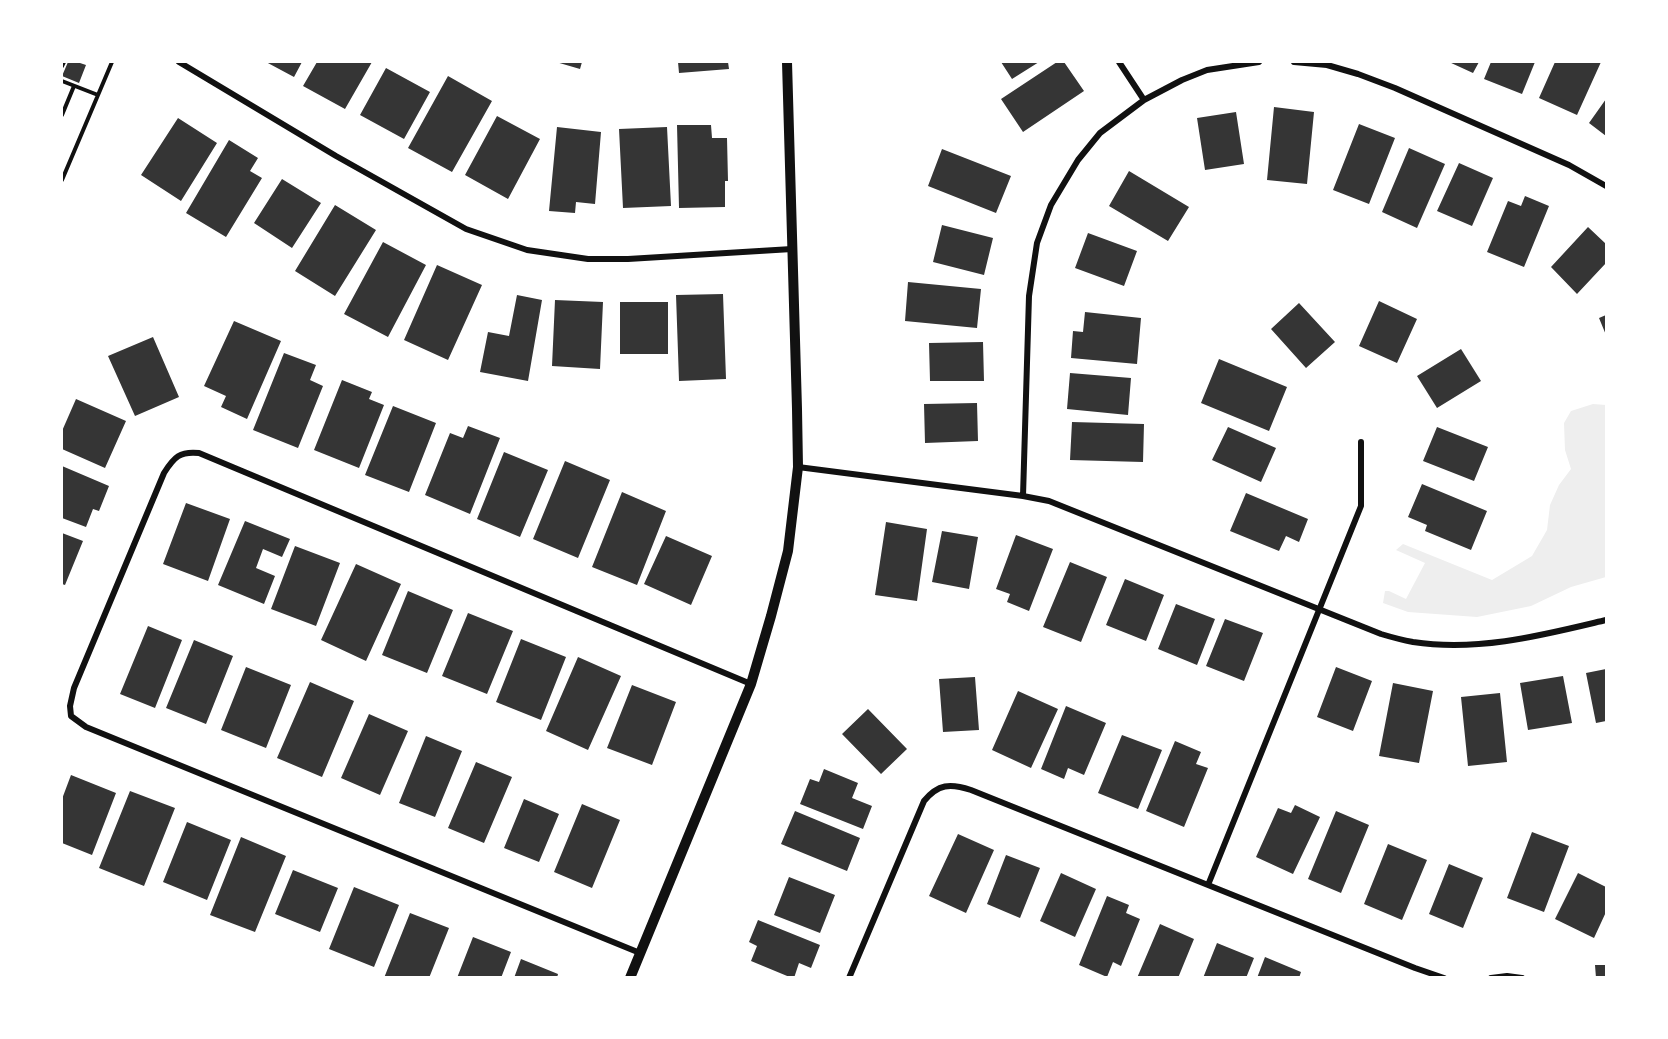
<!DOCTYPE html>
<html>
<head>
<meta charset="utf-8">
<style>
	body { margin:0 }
	#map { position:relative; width:1668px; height:1039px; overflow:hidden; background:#fff; font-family:Manrope,sans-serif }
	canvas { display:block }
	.frame { position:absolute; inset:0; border:63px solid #fff; pointer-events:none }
</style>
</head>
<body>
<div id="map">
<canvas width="1668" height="1039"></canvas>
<div class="frame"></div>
</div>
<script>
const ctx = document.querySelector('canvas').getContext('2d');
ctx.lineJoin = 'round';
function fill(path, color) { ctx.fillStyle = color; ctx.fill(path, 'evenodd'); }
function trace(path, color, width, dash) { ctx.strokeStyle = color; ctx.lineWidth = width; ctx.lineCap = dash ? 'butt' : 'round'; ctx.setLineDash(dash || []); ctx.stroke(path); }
fill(new Path2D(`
	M1593,404L1606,405V577L1571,587L1531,606L1477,617L1408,612L1383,603L1385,591H1389L1406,599L1425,563L1396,550L1403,544L1492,580L1532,556L1547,530L1550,505L1559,485L1571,469L1565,450L1564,423L1571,411Z`), '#eee');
fill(new Path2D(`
	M68,62H77L86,65L79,83L62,76Z
	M266,62H302L294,77Z
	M317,62H372L345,109L303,86Z
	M556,62H582L580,69Z
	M678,62H728L729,69L679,73Z
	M1001,62H1039L1012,79Z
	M1057,62H1064L1084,91L1023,132L1001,99Z
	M1449,62H1479L1473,73Z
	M1491,62H1535L1522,94L1484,79Z
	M1555,62H1601L1577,115L1539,98Z
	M386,68L430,92L404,139L360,115Z
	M448,76L492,101L452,172L408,148Z
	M1606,99V136L1589,123Z
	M1274,107L1314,112L1307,184L1267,180Z
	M1236,112L1244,164L1205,170L1197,118Z
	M497,116L540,139L508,199L465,175Z
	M178,118L217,143L181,201L141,175Z
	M1359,124L1395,138L1369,204L1333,190Z
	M677,125H711L712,138H727L728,181H725V207L679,208Z
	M557,127L601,132L595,204L576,202L575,213L549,211Z
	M667,127L671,206L623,208L619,129Z
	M229,140L258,158L250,171L262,178L226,237L186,213Z
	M1409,148L1445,164L1417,228L1382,212Z
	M942,149L1011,176L996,213L928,186Z
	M1459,163L1493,178L1472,226L1437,211Z
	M1129,171L1189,207L1168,241L1109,206Z
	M282,179L321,203L292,248L254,223Z
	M1525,196L1549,206L1524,267L1487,252L1508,201L1521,206Z
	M335,205L376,230L335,296L295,271Z
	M942,225L993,238L984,275L933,262Z
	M1588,227L1606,244V263L1577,294L1551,267Z
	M1088,233L1137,251L1124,286L1075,268Z
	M383,242L426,265L388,337L344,314Z
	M437,265L482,285L448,360L404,340Z
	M908,282L981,289L977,328L905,321Z
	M723,294L726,379L679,381L676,295Z
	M517,295L542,300L528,381L480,372L488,332L509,336Z
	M555,300L603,302L600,369L552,366Z
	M1379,301L1417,319L1397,363L1359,346Z
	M620,302H668V354H620Z
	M1299,303L1335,342L1306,368L1271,329Z
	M1085,312L1141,318L1137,364L1071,358L1073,331L1083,332Z
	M1606,315V335L1599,318Z
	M234,321L281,341L247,419L221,407L226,396L204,386Z
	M153,337L179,397L135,416L108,356Z
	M983,342L984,381H930L929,343Z
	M1461,349L1481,381L1437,408L1417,376Z
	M284,353L316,365L310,380L323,386L298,448L253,430Z
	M1219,359L1287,387L1269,431L1201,403Z
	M1070,373L1131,378L1128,415L1067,409Z
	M342,380L372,392L369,399L384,405L359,468L314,450Z
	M76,399L126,421L105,468L62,449V431Z
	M977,403L978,441L925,443L924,404Z
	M393,406L436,423L409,492L365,475Z
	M1072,422L1144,424L1143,462L1070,460Z
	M468,426L500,438L470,514L425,495L450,433L463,438Z
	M1228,427L1276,448L1261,482L1212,460Z
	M1437,427L1488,447L1474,481L1423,461Z
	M504,452L548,470L520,537L477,519Z
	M565,461L610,480L578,558L533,539Z
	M62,466L109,486L99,511L93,509L86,527L62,518Z
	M1422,484L1487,511L1471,550L1425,531L1427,525L1408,517Z
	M622,492L666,511L637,585L592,567Z
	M1246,493L1308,519L1299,542L1286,536L1279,551L1230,531Z
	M186,503L230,519L208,581L163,564Z
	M245,521L290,539L282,557L263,549L256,568L275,576L264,604L218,585Z
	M886,522L927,529L917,601L875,595Z
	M942,531L978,537L969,589L932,582Z
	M62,533L83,541L65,585L62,584Z
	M1016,535L1053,549L1029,611L1007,602L1010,594L996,589Z
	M666,536L712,556L691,605L644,584Z
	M295,546L340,563L316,626L271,609Z
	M1070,562L1107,577L1081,642L1043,627Z
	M356,564L401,584L366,661L321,640Z
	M1125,579L1164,595L1146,641L1106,625Z
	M408,591L453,610L427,673L382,655Z
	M1176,604L1215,619L1197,665L1158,649Z
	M468,613L513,631L487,694L442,676Z
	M1225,619L1263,633L1244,681L1206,666Z
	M148,626L182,640L155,708L120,694Z
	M521,639L566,657L541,720L496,702Z
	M194,640L233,656L206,724L166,708Z
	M578,657L621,676L588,750L546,731Z
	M246,667L291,685L266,748L221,730Z
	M1336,667L1372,681L1353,731L1317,717Z
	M1606,669V721L1596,723L1586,673Z
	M1563,676L1572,723L1528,730L1520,683Z
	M975,677L979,730L943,732L939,679Z
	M310,682L354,701L322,777L277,758Z
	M1393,683L1433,691L1419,763L1379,756Z
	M632,685L676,702L652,765L607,748Z
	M1018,691L1058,709L1031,768L992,750Z
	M1500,693L1507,762L1468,766L1461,697Z
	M1066,706L1106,723L1084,775L1068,768L1064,779L1041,769Z
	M868,709L907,749L881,774L842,734Z
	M369,714L408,731L380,795L341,778Z
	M1122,735L1162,750L1138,809L1098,793Z
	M426,736L462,751L435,817L399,803Z
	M1175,741L1201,752L1196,764L1208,768L1184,827L1146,811Z
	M476,762L512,777L484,843L448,828Z
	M824,769L858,783L852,798L872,806L863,829L800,804L810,779L819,782Z
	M71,775L116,793L92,855L62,843V799Z
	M130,791L175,808L144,886L99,868Z
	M524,799L559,814L539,862L504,848Z
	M582,804L620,820L592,888L554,872Z
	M1295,805L1320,817L1293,874L1256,857L1278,808L1291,813Z
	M795,811L860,838L847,871L781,844Z
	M1336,811L1369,825L1341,893L1308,879Z
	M187,822L231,840L207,900L163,882Z
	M1532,832L1569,846L1544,912L1507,898Z
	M958,834L994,850L966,913L929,896Z
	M241,837L286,856L255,932L210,915Z
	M1388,844L1427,860L1402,920L1364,904Z
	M1006,855L1040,868L1020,918L987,904Z
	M1449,864L1483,878L1463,928L1429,914Z
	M293,870L338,888L320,932L275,914Z
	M1061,873L1096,889L1075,937L1040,921Z
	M1578,873L1606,887V912L1594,938L1555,919Z
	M789,877L835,895L820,933L774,915Z
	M354,887L399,905L374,967L329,949Z
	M1107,896L1129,905L1126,913L1140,919L1121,966L1113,962L1107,977L1079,965Z
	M410,913L449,928L429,978H384Z
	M758,920L820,945L811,968L799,963L794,978H792L751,961L757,946L749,942Z
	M1160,924L1194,939L1178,978H1137Z
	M473,937L511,952L501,978H457Z
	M1217,943L1254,958L1246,978H1203Z
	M1265,957L1301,972L1299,978H1257Z
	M521,959L558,974L557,978H514Z
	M1595,965H1606V978H1596Z`), '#353535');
trace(new Path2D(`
	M62,66L64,62
	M62,81L98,95
	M62,115L74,86
	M62,180L112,62`), '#111', 4);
trace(new Path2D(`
	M179,62L336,156L466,229L527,250L588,259H628L792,249
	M1119,62L1144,100
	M1294,62L1327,65L1358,74L1395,88L1569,165L1606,186
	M798,467L1023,496L1049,501L1381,634C1391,637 1402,640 1413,642C1479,652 1543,635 1606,620
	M1023,496L1029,296L1037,243L1051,205L1078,160L1100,133L1144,100L1182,80L1207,70L1259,62
	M1208,885L1361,506V442
	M640,953L86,727L71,716L70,706L74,688L164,473C174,457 180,451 199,453L751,684
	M849,978L924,801C938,784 950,783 971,790L1415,968L1444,978
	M1491,978L1507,976L1522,978`), '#111', 6);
trace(new Path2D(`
	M630,978L751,684L771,616L788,551L798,467L797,409L787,62`), '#111', 10);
</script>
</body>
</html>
